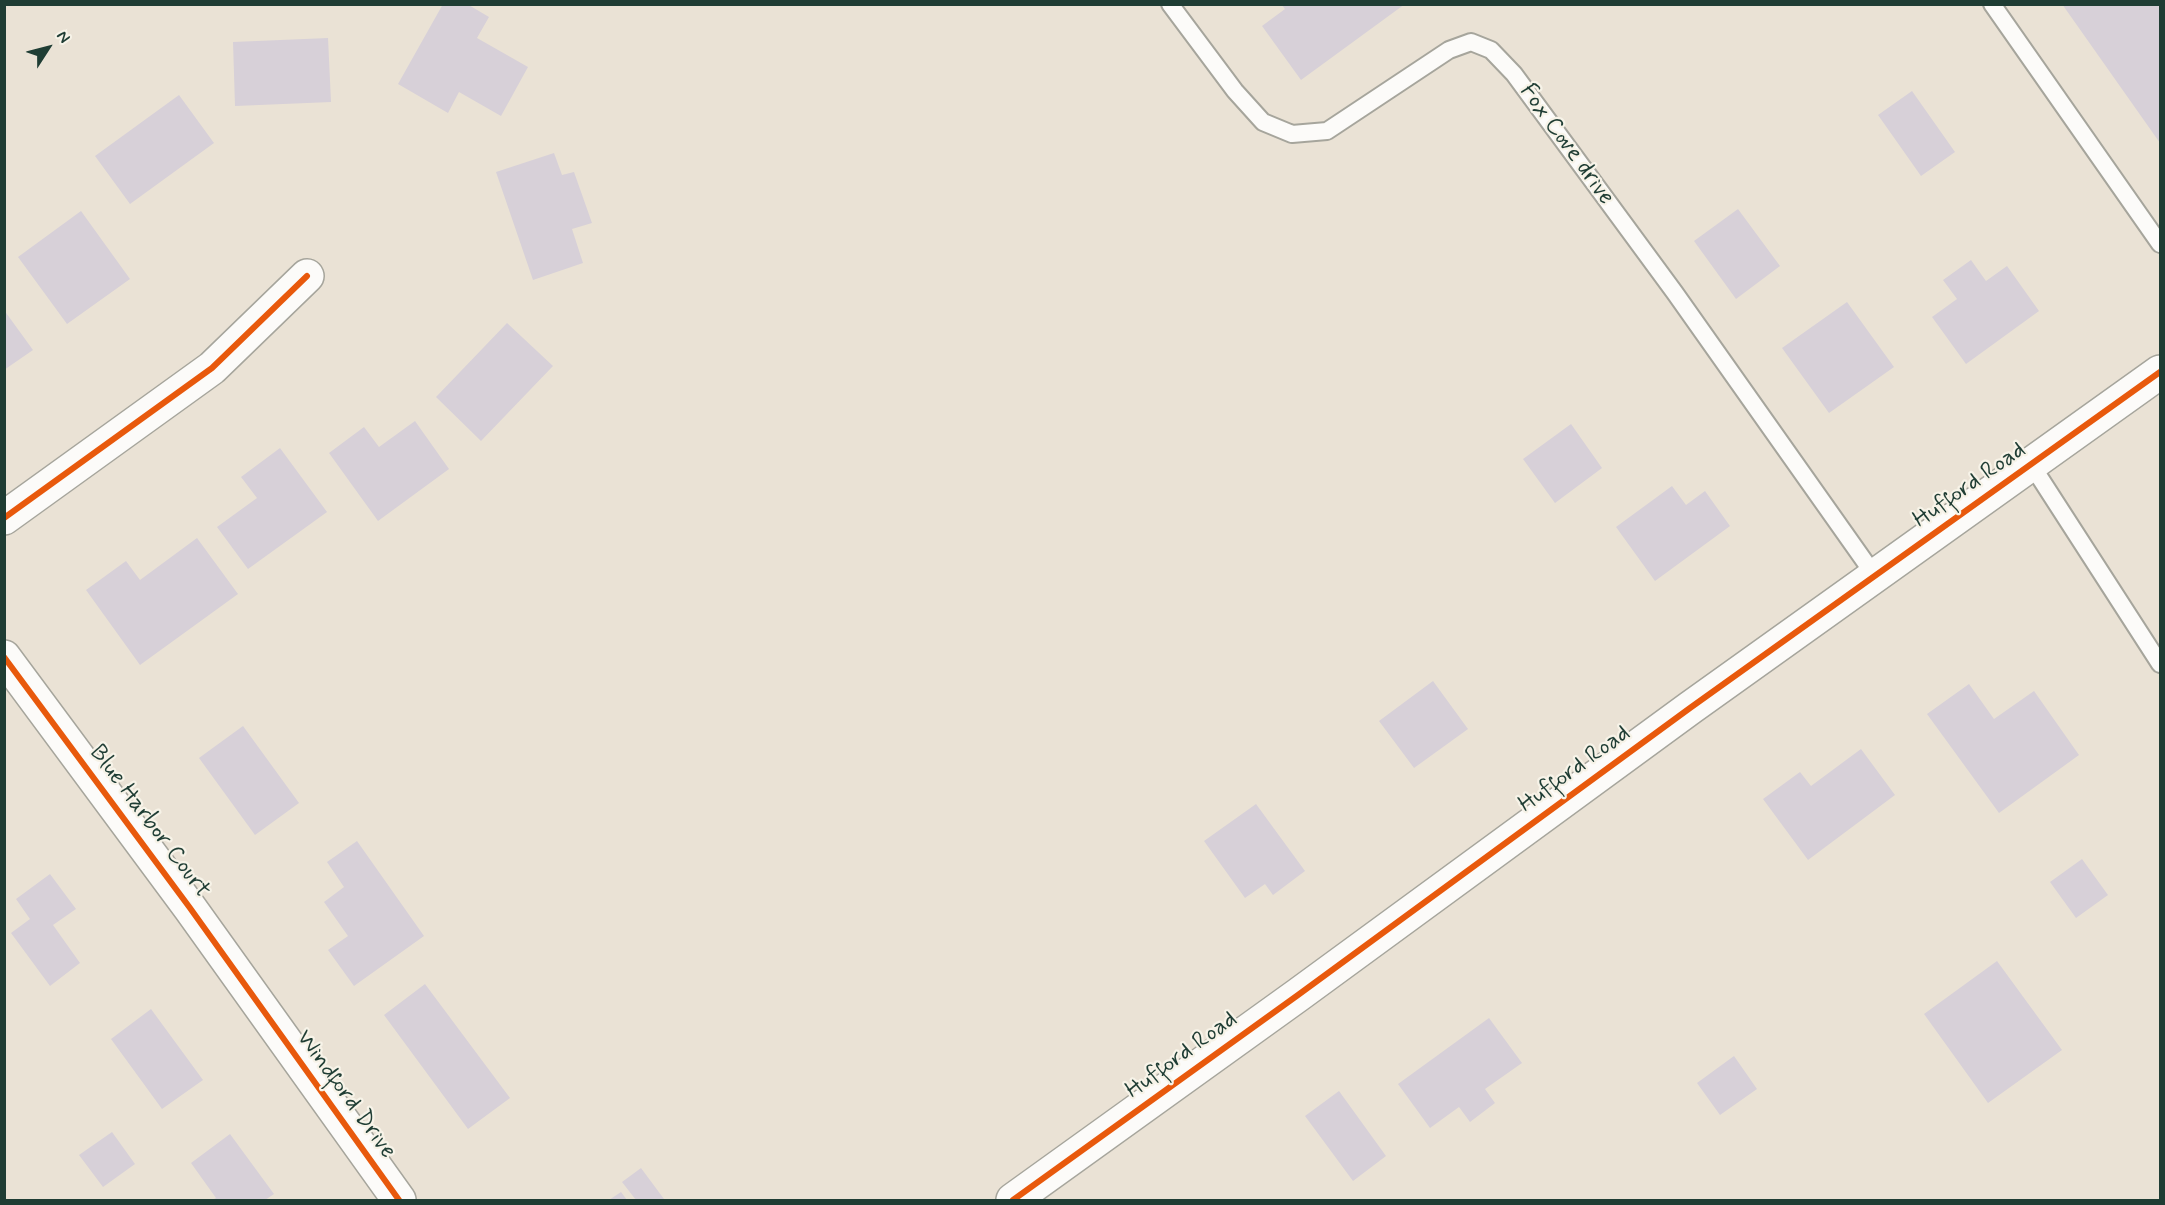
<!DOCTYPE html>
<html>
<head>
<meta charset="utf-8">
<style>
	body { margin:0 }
	#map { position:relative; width:2165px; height:1205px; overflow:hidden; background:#eae2d5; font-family:Mynerve,sans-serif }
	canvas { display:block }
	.frame { position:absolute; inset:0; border:6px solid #1f3d34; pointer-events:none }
	.north { position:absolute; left:18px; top:18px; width:60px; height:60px; -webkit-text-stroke:4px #f7f3e8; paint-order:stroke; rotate:54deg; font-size:16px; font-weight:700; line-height:24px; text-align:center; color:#1f3d34 }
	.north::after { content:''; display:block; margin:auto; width:21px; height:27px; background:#1f3d34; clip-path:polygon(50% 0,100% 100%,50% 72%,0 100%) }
</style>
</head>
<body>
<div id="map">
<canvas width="2165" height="1205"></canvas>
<div class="frame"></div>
<div class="north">N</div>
</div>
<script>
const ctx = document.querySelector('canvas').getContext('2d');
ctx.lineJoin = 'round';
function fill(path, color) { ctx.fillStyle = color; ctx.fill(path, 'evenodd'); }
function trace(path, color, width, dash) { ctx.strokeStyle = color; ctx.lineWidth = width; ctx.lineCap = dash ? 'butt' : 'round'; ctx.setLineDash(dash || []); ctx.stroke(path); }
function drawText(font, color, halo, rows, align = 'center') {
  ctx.font = font + ' Mynerve,sans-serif'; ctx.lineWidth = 4.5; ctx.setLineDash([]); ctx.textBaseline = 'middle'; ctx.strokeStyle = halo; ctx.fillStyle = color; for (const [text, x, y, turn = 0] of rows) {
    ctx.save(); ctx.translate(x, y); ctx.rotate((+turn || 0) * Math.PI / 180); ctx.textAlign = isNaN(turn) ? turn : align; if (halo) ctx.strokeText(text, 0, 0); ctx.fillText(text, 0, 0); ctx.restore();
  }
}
fill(new Path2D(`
	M443,4H467L489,17L477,38L528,67L501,116L459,92L448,113L398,84Z
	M1281,4H1405L1301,80L1262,26L1285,9Z
	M2062,4H2160V143Z
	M328,38L331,102L235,106L233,42Z
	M1912,91L1955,152L1921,176L1878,115Z
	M179,95L214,143L130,204L95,156Z
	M554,153L562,175L574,172L592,223L572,229L583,263L533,280L496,172Z
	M1738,209L1780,266L1736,299L1694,241Z
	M81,211L130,279L67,324L18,257Z
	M1971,260L1986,281L2007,266L2039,311L1966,364L1932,317L1957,299L1943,280Z
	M1847,302L1894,367L1829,413L1782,348Z
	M4,310L33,350L4,370Z
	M507,323L553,366L481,441L436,397Z
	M415,421L449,469L378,521L329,453L364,427L379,447Z
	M1571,424L1602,468L1555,503L1523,459Z
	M280,448L327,512L248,569L217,527L257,498L241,477Z
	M1672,486L1686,505L1705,491L1730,526L1655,581L1616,527Z
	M197,538L238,594L140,665L86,590L126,561L140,580Z
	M1433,681L1468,729L1414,768L1379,721Z
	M1969,684L1994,719L2034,691L2079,755L1999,813L1927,714Z
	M243,726L299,803L255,835L199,758Z
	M1861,749L1895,795L1808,860L1763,799L1800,772L1811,786Z
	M1256,804L1305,871L1273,895L1265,884L1245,898L1204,841Z
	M357,841L424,936L354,986L328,950L348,936L324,902L344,887L327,862Z
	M2082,859L2108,895L2076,918L2050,882Z
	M50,874L76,909L53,925L80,963L50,986L11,933L30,919L16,899Z
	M1997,961L2062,1050L1988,1103L1924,1014Z
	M425,984L510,1098L468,1129L384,1015Z
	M151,1009L203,1080L162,1109L111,1039Z
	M1489,1018L1522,1063L1485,1089L1495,1103L1470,1122L1459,1107L1430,1128L1398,1084Z
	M1734,1056L1757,1089L1720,1115L1697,1083Z
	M1339,1091L1386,1156L1353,1181L1305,1116Z
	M112,1132L135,1164L103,1187L79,1155Z
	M230,1134L274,1194L265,1200H212L216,1198L191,1163Z
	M641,1168L664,1199L662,1200H636L622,1182Z
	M621,1192L627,1200H609Z`), '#d7d0d8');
const service = new Path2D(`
	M1170,4L1235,91L1263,122L1292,134L1327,131L1449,50L1471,42L1491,50L1514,74L1675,293L1875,576
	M1992,4L2160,244
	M2031,464L2160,664`);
const minor = new Path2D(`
	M4,518L212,368L307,276
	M4,657L190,908L399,1200
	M1013,1200L1298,995L1690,708L2160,372`);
trace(service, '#a6a59c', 20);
trace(minor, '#a6a59c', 36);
trace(service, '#fcfbf9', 16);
trace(minor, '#fcfbf9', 33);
trace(new Path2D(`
	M4,518L212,368L307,276
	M4,657L190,908L399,1200
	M1013,1200L1298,995L1690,708L2160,372`), '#e8590c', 6);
drawText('24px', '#1f3d34', '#f7f3e8', [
	["Fox Cove drive",1566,145,54],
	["Hufford Road",1970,486,-35],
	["Hufford Road",1575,770,-36],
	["Blue Harbor Court",149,822,53],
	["Hufford Road",1182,1056,-36],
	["Windford Drive",345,1095,54]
]);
</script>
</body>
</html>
